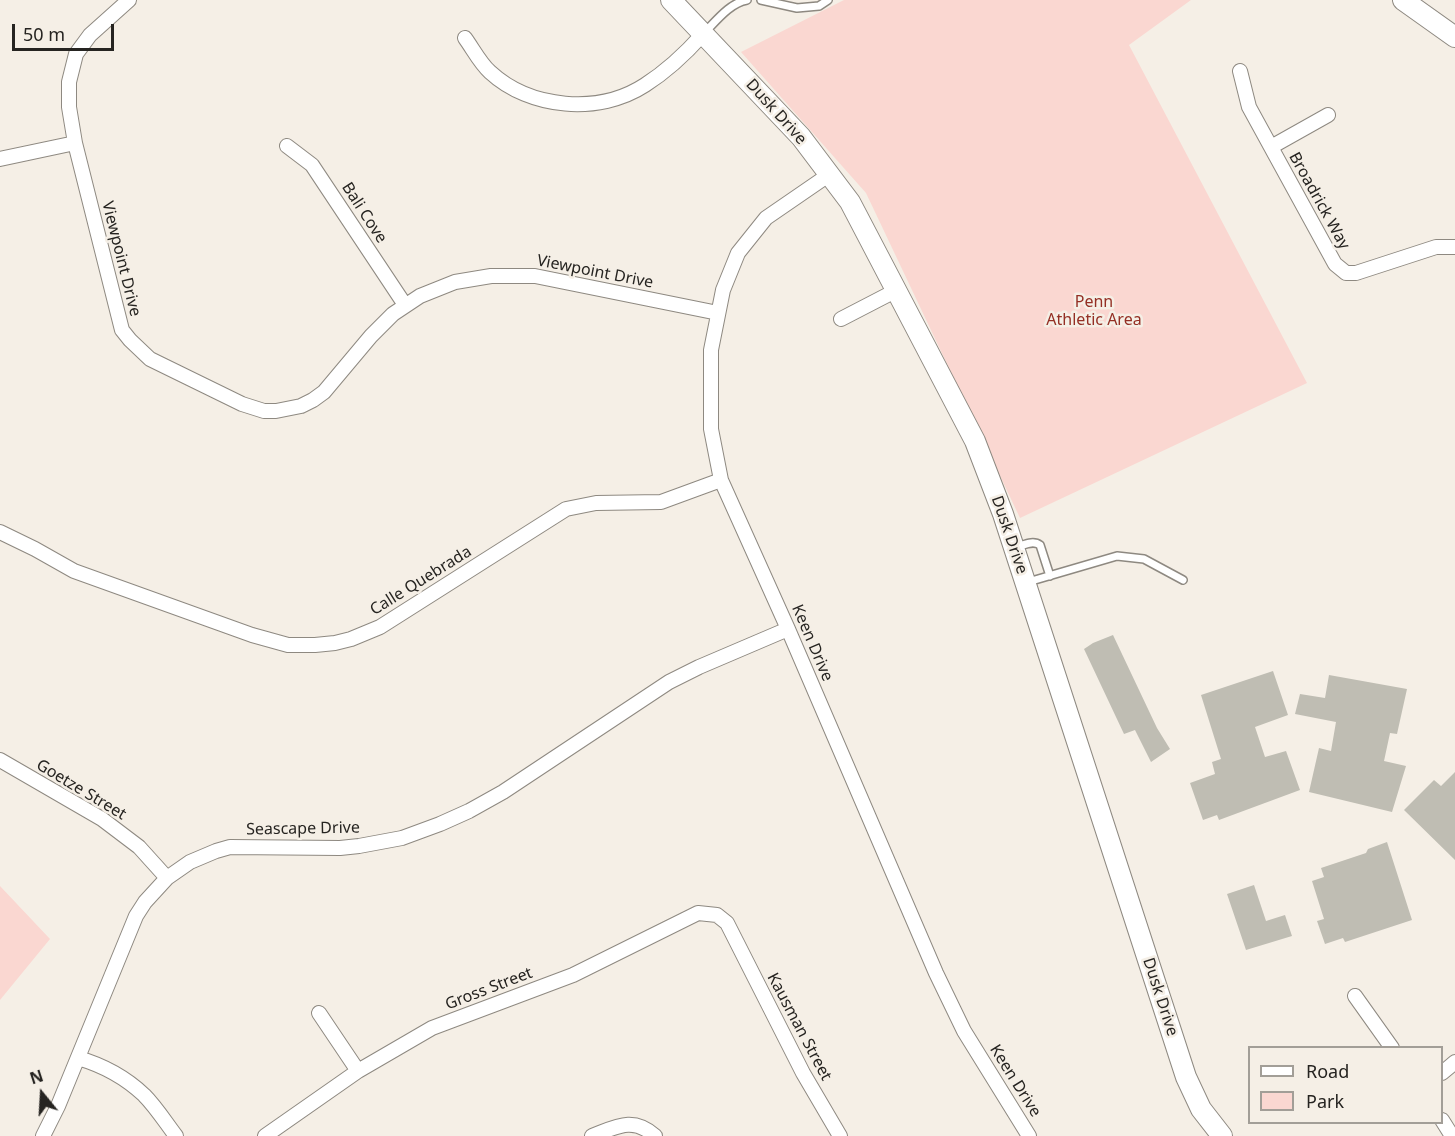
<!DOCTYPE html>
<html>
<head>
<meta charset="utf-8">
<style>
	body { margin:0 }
	#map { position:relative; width:1455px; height:1136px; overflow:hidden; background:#f5efe6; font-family:"Noto Sans",sans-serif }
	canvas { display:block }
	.legend { position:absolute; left:1248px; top:1046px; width:195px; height:78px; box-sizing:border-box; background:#f5efe6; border:2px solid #a29e97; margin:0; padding:8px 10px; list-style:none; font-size:18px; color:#262421 }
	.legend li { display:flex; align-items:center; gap:12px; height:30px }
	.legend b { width:30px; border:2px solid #a29e97 }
	.north { position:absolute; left:12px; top:1064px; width:60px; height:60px; -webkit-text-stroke:4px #f5efe6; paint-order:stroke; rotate:342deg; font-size:16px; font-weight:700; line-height:24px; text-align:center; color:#262421 }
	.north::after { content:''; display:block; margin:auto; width:21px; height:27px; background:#262421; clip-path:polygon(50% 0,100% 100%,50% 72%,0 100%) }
	.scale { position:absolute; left:12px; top:24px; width:102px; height:27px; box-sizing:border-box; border:3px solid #262421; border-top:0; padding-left:8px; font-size:18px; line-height:21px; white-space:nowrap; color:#262421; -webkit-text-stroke:4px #f5efe6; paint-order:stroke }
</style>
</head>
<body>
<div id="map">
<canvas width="1455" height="1136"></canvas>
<ul class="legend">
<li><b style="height:8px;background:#fff"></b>Road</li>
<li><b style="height:16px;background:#fad7d1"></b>Park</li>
</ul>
<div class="north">N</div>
<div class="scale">50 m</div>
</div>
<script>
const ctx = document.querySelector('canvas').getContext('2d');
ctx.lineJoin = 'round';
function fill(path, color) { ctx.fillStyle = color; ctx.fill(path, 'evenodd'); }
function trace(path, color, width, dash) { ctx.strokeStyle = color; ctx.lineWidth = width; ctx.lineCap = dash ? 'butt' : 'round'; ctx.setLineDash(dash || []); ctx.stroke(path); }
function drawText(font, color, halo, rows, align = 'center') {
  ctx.font = font + ' "Noto Sans",sans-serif'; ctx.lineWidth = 5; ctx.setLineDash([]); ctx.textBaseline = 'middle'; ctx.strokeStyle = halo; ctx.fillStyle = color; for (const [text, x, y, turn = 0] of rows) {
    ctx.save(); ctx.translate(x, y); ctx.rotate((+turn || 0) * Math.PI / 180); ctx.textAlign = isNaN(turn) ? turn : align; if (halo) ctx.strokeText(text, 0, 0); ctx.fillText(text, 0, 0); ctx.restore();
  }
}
fill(new Path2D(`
	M844,0H1191L1129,45L1307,383L1020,518L866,193L741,52Z
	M0,886L50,939L0,1000Z`), '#fad7d1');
fill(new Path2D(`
	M1113,635L1157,728L1170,749L1151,762L1135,730L1124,734L1084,649L1093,643Z
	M1273,671L1288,715L1255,727L1265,757L1286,751L1300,790L1219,820L1217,815L1203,820L1190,783L1215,774L1212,762L1221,759L1201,695Z
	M1329,675L1407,689L1397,734L1390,733L1384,761L1406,766L1392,812L1309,792L1319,748L1331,751L1336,722L1295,714L1300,694L1325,698Z
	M1455,772V860L1404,810L1434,780L1441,786Z
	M1387,842L1412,920L1345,942L1343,938L1325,944L1317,921L1324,919L1312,881L1324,877L1321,868L1366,853L1368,849Z
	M1254,885L1266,921L1285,915L1292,936L1246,950L1227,894Z`), '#bfbdb3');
const lane = new Path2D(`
	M761,0L797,8L819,6L828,0
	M705,32C717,20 730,3 747,0
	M1016,547C1024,545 1033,540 1040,545L1050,576
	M1028,582L1117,556L1144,559L1183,580`);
const street = new Path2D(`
	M129,0L90,35L76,54L69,82V107L75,143L122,330L130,340L150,359L242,404L264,411H276L301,406L313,400L324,392L371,336L393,314L420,296L455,282L491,276H535L718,313
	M465,38C473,49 480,63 490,72C530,109 599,115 645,85C667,71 686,53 703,34
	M1240,71L1249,107L1335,264L1346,273H1356L1436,247H1455
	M287,146L312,165L405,305
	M1271,147L1328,115
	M0,159L75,143
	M830,174L766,218L738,253L723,290L711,350V429L721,480L788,629L936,973L964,1031L1029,1136
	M841,319L897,290
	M0,532L35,549L74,571L252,635L288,645H315L335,643L351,639L380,627L566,509L596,503L661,502L721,480
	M0,760L102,819L139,847L167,878
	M1355,996L1392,1048
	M319,1013L358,1071
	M78,1058C102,1065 126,1078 144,1095C156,1107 166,1123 176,1136
	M1442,1073L1455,1062
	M1442,1120L1452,1136
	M43,1136L58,1106L136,916L145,902L167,878L190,862L216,851L230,847L340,848L359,846L402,838L440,824L469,811L503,792L669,682L699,667L788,629
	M265,1136L358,1071L432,1028L573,975L698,913L717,915L727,923L803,1073L840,1136
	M592,1136C616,1127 633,1116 655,1136`);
const secondary = new Path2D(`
	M671,0L801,137L850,202L975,441L1003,514L1186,1077L1201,1109L1222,1136
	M1403,0L1455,37`);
trace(lane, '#8e8981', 10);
trace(street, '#8e8981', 16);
trace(secondary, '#8e8981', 22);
trace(lane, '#fff', 7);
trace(street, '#fff', 14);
trace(secondary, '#fff', 20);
drawText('16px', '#262421', '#f5efe6', [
	["Dusk Drive",776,112,48],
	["Broadrick Way",1319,201,61],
	["Bali Cove",364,213,57],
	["Viewpoint Drive",121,259,76],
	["Viewpoint Drive",595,272,11],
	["Dusk Drive",1009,535,71],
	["Calle Quebrada",421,581,-32],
	["Keen Drive",812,643,67],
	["Goetze Street",81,790,31],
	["Seascape Drive",303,829,-1],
	["Gross Street",489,989,-21],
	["Dusk Drive",1160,997,72],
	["Kausman Street",799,1027,62],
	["Keen Drive",1015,1081,58]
]);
drawText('16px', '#942f24', '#f5efe6', [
	["Penn",1094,302],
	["Athletic Area",1094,320]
]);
</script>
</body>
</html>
